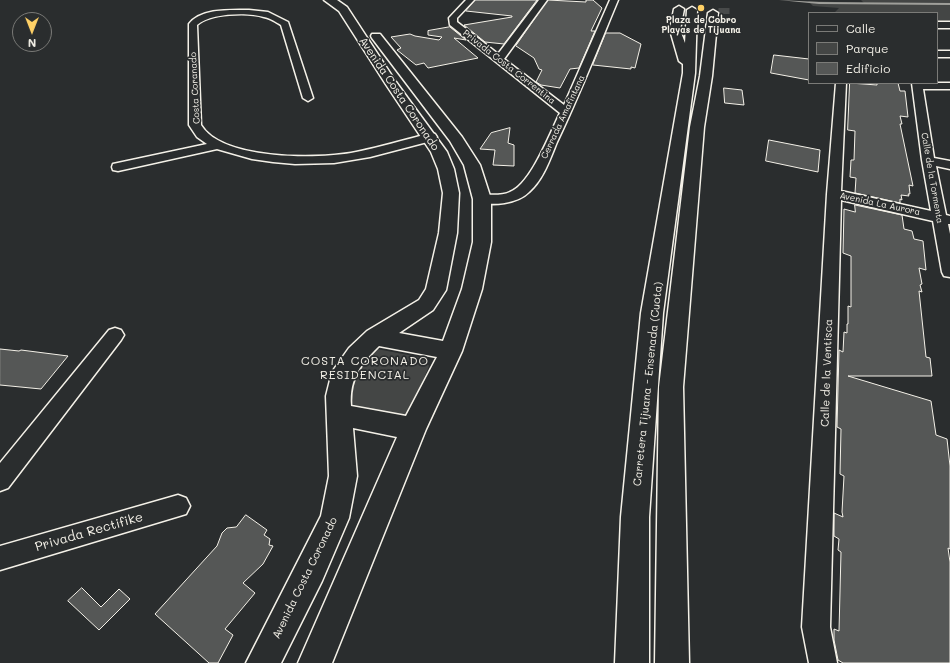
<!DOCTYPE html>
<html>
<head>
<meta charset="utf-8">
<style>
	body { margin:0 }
	#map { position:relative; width:950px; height:663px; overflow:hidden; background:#2a2d2e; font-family:Mali,sans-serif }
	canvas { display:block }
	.legend { position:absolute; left:808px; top:12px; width:130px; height:72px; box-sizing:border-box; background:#2a2d2e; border:1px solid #7b7b78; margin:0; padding:5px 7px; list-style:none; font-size:12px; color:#f4f1e8 }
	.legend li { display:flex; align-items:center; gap:8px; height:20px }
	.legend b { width:20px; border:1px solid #7b7b78 }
	.north { position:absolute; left:12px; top:12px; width:40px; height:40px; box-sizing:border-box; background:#2a2d2e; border:1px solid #7b7b78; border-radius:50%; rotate:180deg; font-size:11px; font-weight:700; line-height:16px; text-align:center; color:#f4f1e8 }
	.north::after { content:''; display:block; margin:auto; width:14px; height:18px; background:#ffd166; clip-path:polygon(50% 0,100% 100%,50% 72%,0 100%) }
</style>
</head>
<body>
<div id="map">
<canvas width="950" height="663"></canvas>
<ul class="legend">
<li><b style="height:5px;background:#2a2d2e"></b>Calle</li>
<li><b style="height:11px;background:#444645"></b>Parque</li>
<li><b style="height:11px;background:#555756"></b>Edificio</li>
</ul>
<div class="north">N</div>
</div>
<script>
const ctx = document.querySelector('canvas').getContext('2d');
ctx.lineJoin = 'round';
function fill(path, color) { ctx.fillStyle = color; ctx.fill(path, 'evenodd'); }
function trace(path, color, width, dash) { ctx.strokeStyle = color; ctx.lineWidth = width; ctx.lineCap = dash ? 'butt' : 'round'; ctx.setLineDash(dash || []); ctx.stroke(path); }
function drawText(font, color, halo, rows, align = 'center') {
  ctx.font = font + ' Mali,sans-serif'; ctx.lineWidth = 3.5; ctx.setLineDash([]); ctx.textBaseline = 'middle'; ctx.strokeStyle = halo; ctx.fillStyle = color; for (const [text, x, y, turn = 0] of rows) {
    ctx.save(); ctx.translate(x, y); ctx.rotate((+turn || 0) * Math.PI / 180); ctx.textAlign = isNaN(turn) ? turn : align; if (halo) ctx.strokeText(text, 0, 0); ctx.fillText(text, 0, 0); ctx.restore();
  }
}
fill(new Path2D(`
	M861,0H950V21L937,22V13H834L839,8L813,6L808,1L864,3Z
	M377,349L424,358L429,366L411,410L407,414L403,416L355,405L351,403C346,389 366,358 377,349Z`), '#444645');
fill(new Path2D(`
	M779,0L819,2L950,3V5L819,4Z`), '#9f9f9a');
const building = new Path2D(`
	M475,0H537L504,44L485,42L464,25L512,17V16L466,11Z
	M548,0L586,2V0H593L602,8L591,31H595L579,68L570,69L560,88L541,85L536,82L542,70L539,69L534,58L516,46Z
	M450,27L466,40L454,38L478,58L428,68L424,63L416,65L397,50L401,48L391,37L410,34L415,36L439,40L442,37L428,35V31Z
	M606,33H620L641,44L635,68L631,67V69L593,65Z
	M774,55L809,59V80L771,73Z
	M850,83L877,85V83H898L900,91H905L908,117L900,116L902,124H900L913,186L909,185L910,194H908L909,196L901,195L902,200L900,199V203L855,193L856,178L850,177L851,160H854L855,131L848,130Z
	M724,88L742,90L744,105L725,103Z
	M510,128L508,143L514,145V166L493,165L495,150L480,149L491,133Z
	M769,140L820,150L818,172L766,161Z
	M855,205L902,215L904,229L912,231L914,239L923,241L926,270L919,268L922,284L920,285L922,292L919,291L926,357L930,358L932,376H848L931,401L936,435L947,439L950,466V549L948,548L950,562V663H843L838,660L834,640V629L839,631L841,552L838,550L839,539L834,536V513L843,517L842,512L844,476L840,474L841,429L837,427L839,350L843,352L844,332L847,333V324H848V306L851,307V256L843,253L844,209L855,212Z
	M0,349L19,351L21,350L68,356L41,389L0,385Z
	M246,515L267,530L264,535L270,539L269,545L273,546L263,564L243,583L255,593L225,629L233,635L218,663H209L155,614L217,546L222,533L227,528L236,527Z
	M82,588L101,607L119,589L130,599L99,630L68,601Z`);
fill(building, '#555756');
trace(building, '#f4f1e8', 1);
trace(new Path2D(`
	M724,8V14`), '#484a4a', 11, [11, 5.5]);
const minor = new Path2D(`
	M466,0H474L457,18V22L498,54L539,0H547L504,59L564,105L610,0H618C598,48 579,96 557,142C550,159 543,180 529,192C517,204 493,206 477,202L475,199L477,196C488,193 500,197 510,192C531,184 550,133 560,113L450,25L449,18Z
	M249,10L268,12L288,22L313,98L308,101L303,98L281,25C276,22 270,18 264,17C248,12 210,13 197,25L201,125C222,160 315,159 351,153C378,148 404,140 431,133L435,134L437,137L435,140L370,157L334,163L295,164L273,162L252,159L217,149L118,171L113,170L112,167L113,164L207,144L197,137L189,125V24C201,8 230,10 249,10Z
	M937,51H950V57H937Z
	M836,83H846L841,191L931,211L922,160L912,83H950V89H923L934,158L950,161V169L936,166L946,215L950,216V224H948L950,234V277L944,276L942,272L933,221L841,200L830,627L837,663H809L802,627L827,194Z
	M115,328L121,330L124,335L121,340L8,488L0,491V463L109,330Z
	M178,495L186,498L190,506L186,514L0,570V546Z`);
const tertiary = new Path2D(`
	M324,0H337L347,7L396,82L447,152L454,169L459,193L457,233L446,290L433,310L399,333L443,341L462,289L473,242V199L464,165L450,141L372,38L371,36L372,34H380L462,137L480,165L491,199V242L482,289L462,351L426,429L332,663H298L397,437L353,428L357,476L349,518L322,581L281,663H246L321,516L329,476L326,396L332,372L349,348L367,331L419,300L426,289L439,233L443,193L438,169L431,152L385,83L339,11ZM379,346L437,357L406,416L351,406C349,378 361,364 379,346Z
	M937,22H950V28H937Z`);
const motorway = new Path2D(`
	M679,6L684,9L680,30L685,43L687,10L692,7L697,10L695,73L663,313L649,517V663H615L621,517L641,313L683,73V64L679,61L670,30L674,9Z
	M713,10L718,13L712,76L704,127L683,387L689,663H655L659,387L690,127L700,76L708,13Z`);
trace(minor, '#f4f1e8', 3);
trace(tertiary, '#f4f1e8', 3);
trace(motorway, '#f4f1e8', 3);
fill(minor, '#2a2d2e');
fill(tertiary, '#2a2d2e');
fill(motorway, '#2a2d2e');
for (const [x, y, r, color] of [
	[701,8,4,"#ffd166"]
]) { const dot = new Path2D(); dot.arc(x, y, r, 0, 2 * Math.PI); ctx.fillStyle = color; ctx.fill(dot); trace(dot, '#2a2d2e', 1.5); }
drawText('bold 9px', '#f4f1e8', '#2a2d2e', [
	["Plaza de Cobro",701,20],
	["Playas de Tijuana",701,30]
]);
drawText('9px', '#f4f1e8', '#2a2d2e', [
	["Privada Costa Correntina",509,67,38],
	["Costa Coranado",195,88,-93],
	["Cerrada Amafintana",563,117,-65],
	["Calle de la Tormenta",932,178,80],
	["Avenida La Aurora",880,204,12]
]);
drawText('11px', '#f4f1e8', '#2a2d2e', [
	["Avenida Costa Coronado",399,94,56],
	["Calle de la Ventisca",827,373,-88],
	["Carretera Tijuana - Ensenada (Cuota)",648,384,-84],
	["Avenida Costa Coronado",305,578,-64]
]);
ctx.letterSpacing = '1px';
drawText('12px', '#f4f1e8', '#2a2d2e', [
	["COSTA CORONADO",365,361],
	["RESIDENCIAL",365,375]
]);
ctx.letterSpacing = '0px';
drawText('13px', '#f4f1e8', '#2a2d2e', [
	["Privada Rectifike",89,532,-16]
]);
</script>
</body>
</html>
